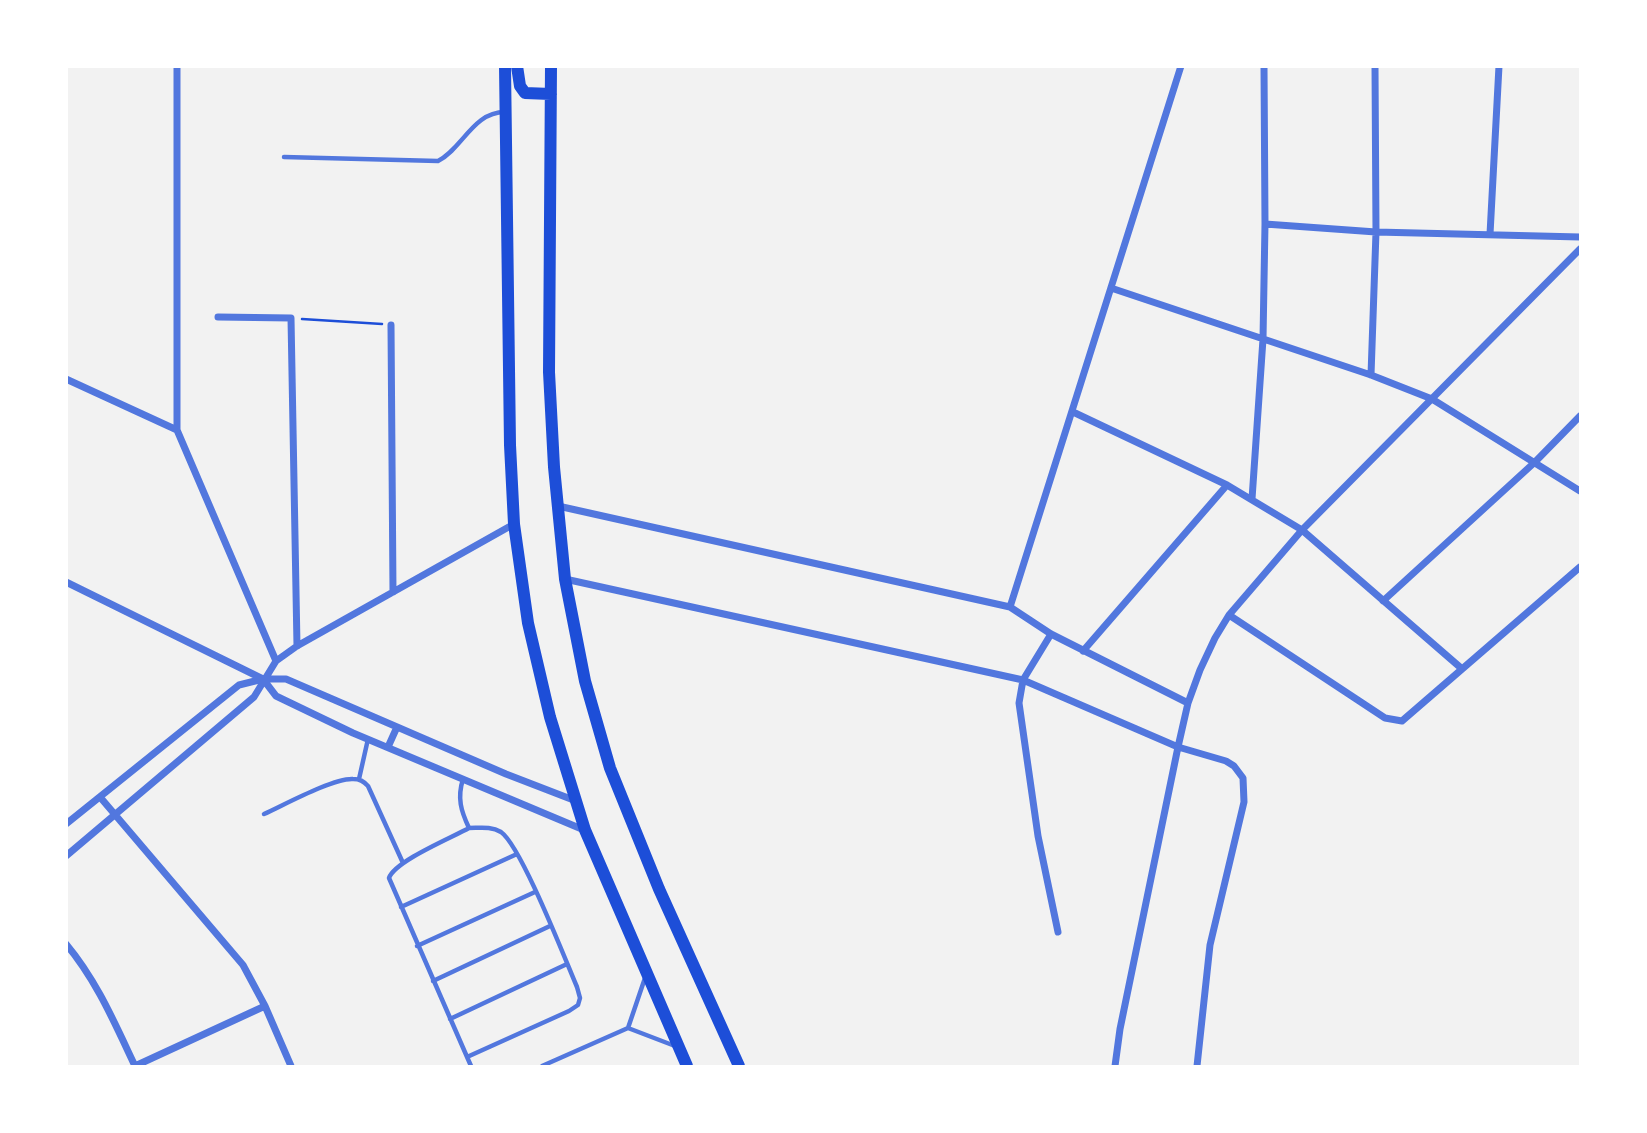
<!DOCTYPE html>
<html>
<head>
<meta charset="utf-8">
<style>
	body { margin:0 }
	#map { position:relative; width:1647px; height:1133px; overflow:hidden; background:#f2f2f2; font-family:"Noto Sans",sans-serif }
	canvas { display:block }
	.frame { position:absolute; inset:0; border:68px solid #fff; pointer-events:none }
</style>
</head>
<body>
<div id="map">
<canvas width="1647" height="1133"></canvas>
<div class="frame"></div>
</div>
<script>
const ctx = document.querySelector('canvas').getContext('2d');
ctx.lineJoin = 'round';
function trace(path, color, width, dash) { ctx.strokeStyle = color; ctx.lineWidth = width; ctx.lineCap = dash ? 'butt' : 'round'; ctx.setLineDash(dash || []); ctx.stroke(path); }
trace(new Path2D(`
	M302,319L382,324`), '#1d4ed8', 2.5);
trace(new Path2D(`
	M284,157L438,161C463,148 473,112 505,112
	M359,779L368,739
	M463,779C457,798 461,811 469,828C451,838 395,861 389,878L471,1066
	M264,814C284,805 333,778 353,779C360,779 363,781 368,786L403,863
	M401,907L517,854
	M417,946L535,892
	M433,981L550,926
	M450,1019L567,964
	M628,1028L646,975
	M467,1057L569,1011L578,1005L580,998L577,987C565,959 521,846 501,832C491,826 480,828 469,828
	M542,1066L628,1028L675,1046`), '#5277de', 4.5);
trace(new Path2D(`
	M177,66V430L276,661
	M1265,224L1376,232L1580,237
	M1490,234L1499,66
	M1111,288L1371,375L1432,399L1580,491
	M218,317L291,318L297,646
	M391,325L393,592
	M1371,375L1376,232L1375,66
	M66,379L177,430
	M1073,412L1227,485L1302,530L1461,668
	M1252,499L1263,339L1265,224L1264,66
	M558,506L1010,607L1051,634L1188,703
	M565,579L1023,680L1178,747L1226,761L1234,766L1243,778L1244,802L1210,945L1197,1066
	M66,582L263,679L276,696L353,733L584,830
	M1383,601L1535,462L1580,416
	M1010,607L1181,66
	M1229,615L1385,718L1402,721L1580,567
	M1051,634L1023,680L1019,703L1038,836L1058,932
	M1083,651L1227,485
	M388,747L397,727
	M100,797L243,965L265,1006L291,1066
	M66,824L239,685L263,679H286L506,774L576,801
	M66,856L254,697L276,661L297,646L514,524
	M66,944C97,981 115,1024 135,1066
	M135,1066L265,1006
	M1115,1066L1120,1029L1178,747L1188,703L1200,670L1215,638L1229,615L1302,530L1580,249`), '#5277de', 7);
trace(new Path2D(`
	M505,66L510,445L514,524L528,623L550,717L585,830L687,1066
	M517,66L520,86L525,93L551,94
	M551,66L549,372L554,467L565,579L585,681L610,768L659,889L739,1066`), '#1d4ed8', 12);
</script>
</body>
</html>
